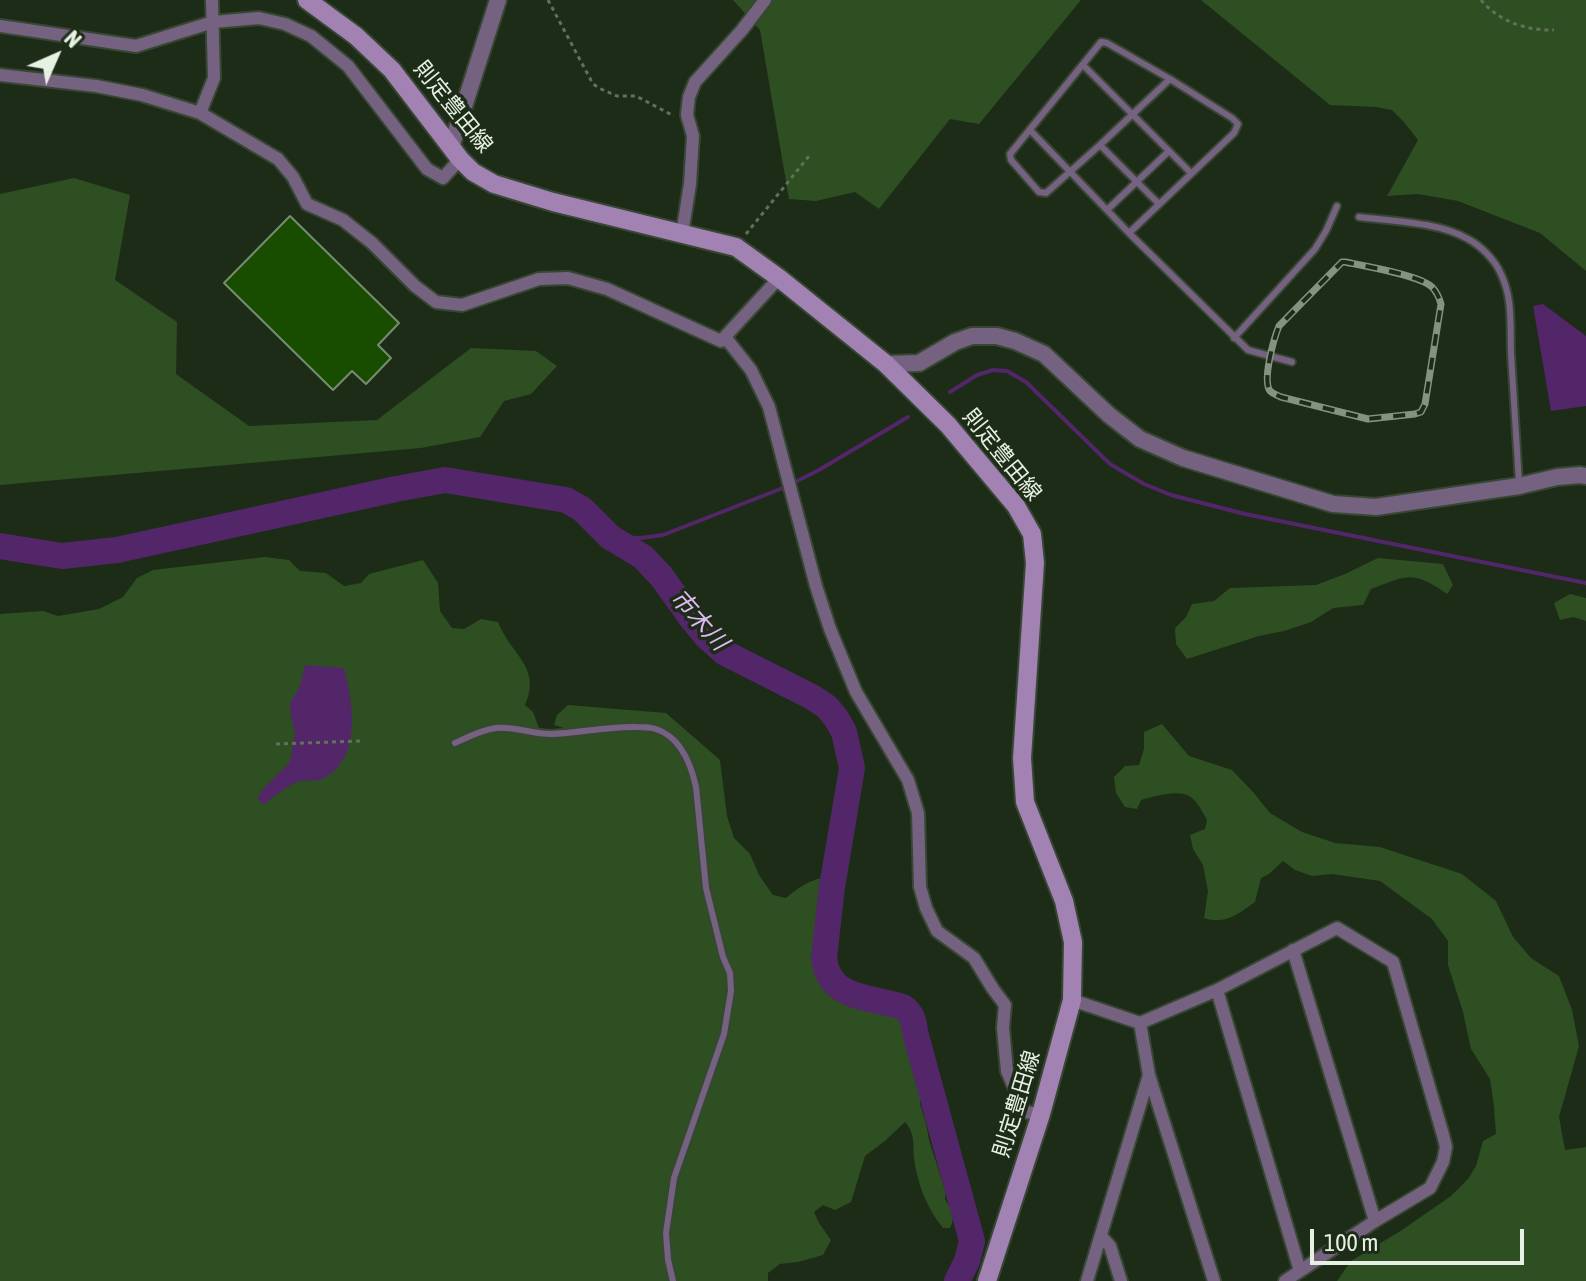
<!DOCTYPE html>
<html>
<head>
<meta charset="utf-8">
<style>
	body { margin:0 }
	#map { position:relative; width:1586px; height:1281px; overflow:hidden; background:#1c2c17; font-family:"Asap Condensed",sans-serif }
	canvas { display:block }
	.north { position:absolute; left:16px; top:16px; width:80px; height:80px; -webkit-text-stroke:6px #1c2c17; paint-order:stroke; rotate:45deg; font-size:22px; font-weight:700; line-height:32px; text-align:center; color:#e6f0e3 }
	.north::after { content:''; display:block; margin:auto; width:28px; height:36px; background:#e6f0e3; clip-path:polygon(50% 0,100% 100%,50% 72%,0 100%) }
	.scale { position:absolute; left:1310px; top:1229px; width:214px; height:36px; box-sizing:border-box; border:4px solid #e6f0e3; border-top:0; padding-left:10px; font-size:24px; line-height:28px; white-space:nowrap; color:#e6f0e3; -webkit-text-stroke:6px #1c2c17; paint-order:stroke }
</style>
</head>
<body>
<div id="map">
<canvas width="1586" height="1281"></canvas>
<div class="north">N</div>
<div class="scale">100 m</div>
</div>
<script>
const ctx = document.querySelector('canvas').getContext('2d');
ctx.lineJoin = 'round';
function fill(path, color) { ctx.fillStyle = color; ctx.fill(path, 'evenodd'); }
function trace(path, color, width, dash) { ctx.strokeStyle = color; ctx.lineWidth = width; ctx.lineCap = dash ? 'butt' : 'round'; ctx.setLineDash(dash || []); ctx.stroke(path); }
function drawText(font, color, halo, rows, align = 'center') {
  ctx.font = font + ' "Asap Condensed","Noto Sans JP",sans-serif'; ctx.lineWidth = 7; ctx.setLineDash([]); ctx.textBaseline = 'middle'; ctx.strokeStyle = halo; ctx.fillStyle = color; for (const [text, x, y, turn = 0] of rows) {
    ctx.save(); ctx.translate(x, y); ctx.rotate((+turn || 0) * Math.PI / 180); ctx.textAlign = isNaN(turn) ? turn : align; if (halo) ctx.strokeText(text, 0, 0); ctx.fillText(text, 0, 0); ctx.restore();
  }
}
fill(new Path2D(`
	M733,0H1081L979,124L950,119L879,209L855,192L816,201L789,199L760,30Z
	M1201,0H1586V271L1540,233L1458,201L1418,194L1387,196L1418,140L1404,122L1392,110L1376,107L1330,105Z
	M74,178L130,195L115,280L177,322L176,374L249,426L377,420L471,348L536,351L557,366L531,394L504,401L480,437L421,448L0,485V194Z
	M265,557L289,560L300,571L326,573L344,586L361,583L369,574L423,560L438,583L440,611L452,628L464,629L481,619L498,622C511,655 542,667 525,705L533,712L539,728L552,730L564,728L554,725L557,715L568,705L666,713L720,760L727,816L734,838L750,854L759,875L773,895L786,898C797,889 807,881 822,878L826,885L821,964C832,1014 879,990 907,1015L902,1025L920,1084V1104L926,1123L929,1140L946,1193L945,1199C951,1209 956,1218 950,1228H943C927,1209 917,1183 914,1158C913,1145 915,1132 905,1122L885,1141L865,1156L851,1202L835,1210L823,1205L814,1212L819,1223L831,1240L823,1255L798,1262L780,1264L768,1273V1281H0V614L43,611L58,616L99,609L123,597L137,578L153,570Z
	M1378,558L1443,564L1453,585L1447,594C1413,570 1408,575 1371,589L1363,605L1333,608L1311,622L1284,631L1259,636L1187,659L1176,644L1175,628L1186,617L1192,604L1214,601L1230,588L1316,585L1345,574Z
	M1570,594L1586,598V621L1573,617L1560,620L1554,603Z
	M1162,724L1189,756L1232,770L1253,792L1270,813L1302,832L1335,843L1380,847L1462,874L1496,901L1513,937L1531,958L1559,976L1572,1010L1579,1046L1559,1117L1565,1150L1586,1147V1281H1337L1351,1261L1402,1230L1451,1196L1468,1179L1476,1166L1483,1141L1496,1134L1494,1106L1490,1079L1471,1049L1463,1012L1448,965V941L1432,919L1380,881L1332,874L1312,876L1295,870L1283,861L1269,874L1261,878L1255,902C1238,914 1225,925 1204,918L1208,891L1203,865L1193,849L1190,835L1205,829L1207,820C1203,813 1198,803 1192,798C1180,788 1155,796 1141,800L1137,809L1125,807L1116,793L1114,777L1125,766L1139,765L1144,749V732Z`), '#2d4f22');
fill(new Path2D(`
	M1543,304L1586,336V406L1551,411L1533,306Z
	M305,665L344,668C353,703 362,755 326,777C317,783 310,779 301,781C291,782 273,798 264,804H261L258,797L265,787L290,762L295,733L290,710V703L300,686Z`), '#532669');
trace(new Path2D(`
	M950,392L977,375L993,370L1007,371L1026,382L1110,464L1144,484L1171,495L1245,514L1586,583
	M610,537L641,538L663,535L783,488L819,470L908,417`), '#532669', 4);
trace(new Path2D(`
	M0,546L62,556L117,550L396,489L445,480L566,500L582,509L610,537L643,557L661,576L692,619L707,637L725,653L812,697L827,707L836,718L844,732L852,768L832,887L824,958C829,1001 870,996 903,1007C912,1013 914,1022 915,1032L972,1241L967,1261L957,1281`), '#532669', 26);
const building = new Path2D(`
	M290,216L399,323L378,345L391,358L366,384L352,371L333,390L224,283Z`);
fill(building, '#184d00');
trace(building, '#788b73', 2);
const service = new Path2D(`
	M1083,65L1191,173
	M1030,130L1129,233L1248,350L1292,362
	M1100,145L1159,204
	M1107,210L1169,151
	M1359,217C1392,221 1439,222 1468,239C1481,246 1495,260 1501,274C1513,299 1510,326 1511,353C1514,396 1516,440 1519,483
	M1129,233L1234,133L1238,124L1232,118L1170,79L1107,43L1101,42L1010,154L1011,160L1039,192L1046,193L1100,145L1170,79
	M1234,338L1315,249L1326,231L1337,206
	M455,743C468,737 481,730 496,728C514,726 532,734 551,734C580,733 608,726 637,727C643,727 650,727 656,729C680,737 691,764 696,787L706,888L723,957L730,973L731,991L724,1034L674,1178L666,1233L668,1260L673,1281`);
const minor = new Path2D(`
	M0,26L136,46L213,22L259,18L285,24L311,36L348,66L427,169L443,178L460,159
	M0,75L96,86L142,95L200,113L278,159L293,177L307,204L343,220L372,243L415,286L436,302L462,305L539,279L568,278L607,289L721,341L779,278
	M200,113L214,78L212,0
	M682,234L690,184L693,136L687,115L689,97L695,82L742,30L765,0
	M725,337L751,370L769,407L816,586L830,629L856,692L908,780L918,813L920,887L926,908L937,931L974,958L993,989L1005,1005L1003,1028L1007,1071L1025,1112L1041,1114
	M1293,950L1375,1221
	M1217,990L1300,1271
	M1072,1000L1140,1023L1217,990L1337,928L1393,962L1443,1135L1446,1147L1443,1162L1430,1188L1375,1221L1285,1281
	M1140,1023L1149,1075L1214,1281
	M1101,1236L1110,1246L1121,1281
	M1087,1281L1149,1075`);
const tertiary = new Path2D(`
	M451,147L498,0
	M886,364L919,363L955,342L972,336H997L1015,341L1044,354L1109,415L1140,439L1183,458L1333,504L1376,507L1519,486L1557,477L1580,475L1586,476`);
const secondary = new Path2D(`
	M307,0L356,36L392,70L460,159L473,172L494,184L553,202L736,247L779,278L886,364L948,425L1016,506L1032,534L1035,563L1022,758L1025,802L1064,901L1073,942L1072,1000L1041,1114L987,1281`);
trace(service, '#384734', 10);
trace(minor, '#384734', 16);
trace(tertiary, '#384734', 20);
trace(secondary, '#384734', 22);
trace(new Path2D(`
	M548,0L593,84L601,89L617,96H636L674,116
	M1481,0C1498,21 1527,31 1554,30
	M746,234L809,156
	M276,744L360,741`), '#62705e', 3, [4, 4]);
trace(service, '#756180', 6);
trace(minor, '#756180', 12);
trace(tertiary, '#756180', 16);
trace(secondary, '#a182b3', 18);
const rail = new Path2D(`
	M1342,262H1345C1364,266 1420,275 1432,287C1436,291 1439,297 1441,304L1425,404L1421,412L1415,414L1368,419L1281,397C1277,395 1273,394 1270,391C1262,380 1274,338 1279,326Z`);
trace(rail, '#859281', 7);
trace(rail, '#1c2c17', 4, [12]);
drawText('22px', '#e6f0e3', '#1c2c17', [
	["則定豊田線",453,107,51],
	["則定豊田線",1002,455,51],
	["則定豊田線",1017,1104,-73]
]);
drawText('italic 24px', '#deb9f3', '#1c2c17', [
	["市木川",699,620,48]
]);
</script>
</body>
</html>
